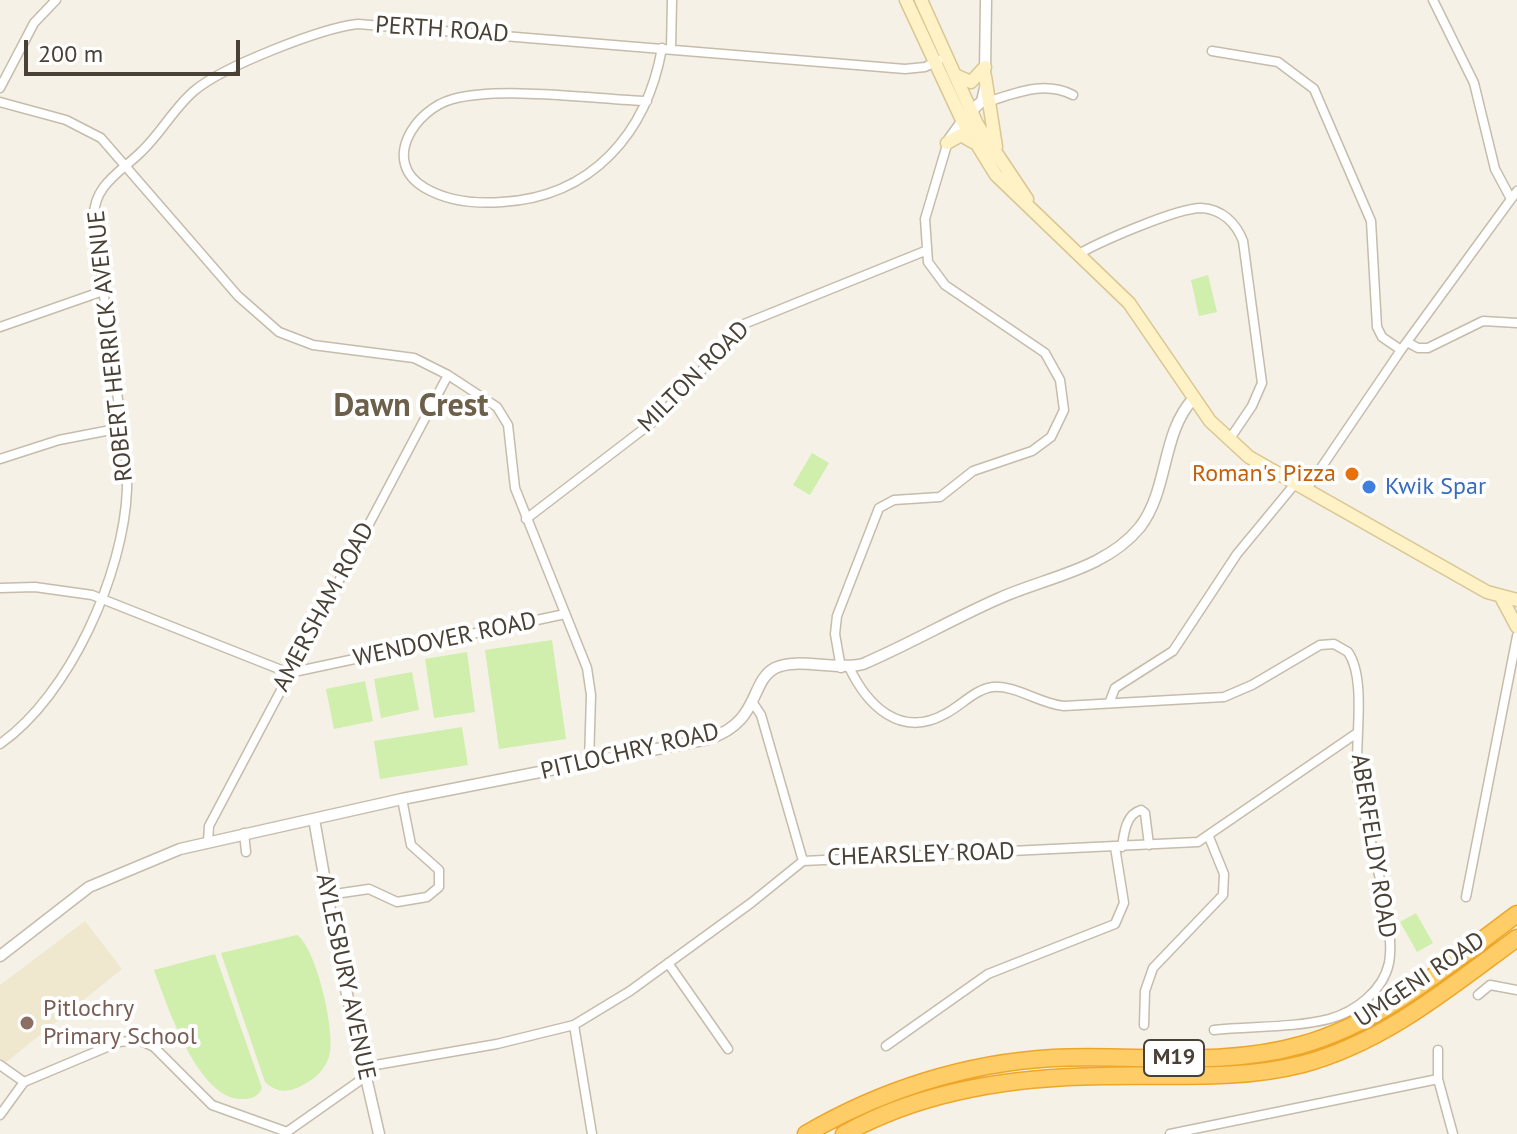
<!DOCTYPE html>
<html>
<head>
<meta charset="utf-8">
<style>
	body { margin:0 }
	#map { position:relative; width:1517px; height:1134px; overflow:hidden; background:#f5f1e7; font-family:"PT Sans",sans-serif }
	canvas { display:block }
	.scale { position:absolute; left:24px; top:40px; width:216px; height:36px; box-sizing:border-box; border:4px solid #494135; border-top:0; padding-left:10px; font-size:24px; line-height:28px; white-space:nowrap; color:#494135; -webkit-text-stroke:6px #fff; paint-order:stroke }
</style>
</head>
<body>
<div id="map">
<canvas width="1517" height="1134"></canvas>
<div class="scale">200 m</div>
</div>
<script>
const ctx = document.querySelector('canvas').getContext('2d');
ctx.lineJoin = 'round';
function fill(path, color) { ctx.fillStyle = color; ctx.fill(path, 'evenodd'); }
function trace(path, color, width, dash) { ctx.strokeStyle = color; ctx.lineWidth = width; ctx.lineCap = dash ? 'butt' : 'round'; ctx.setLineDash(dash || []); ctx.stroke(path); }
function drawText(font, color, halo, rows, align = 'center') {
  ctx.font = font + ' "PT Sans",sans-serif'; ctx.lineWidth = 8; ctx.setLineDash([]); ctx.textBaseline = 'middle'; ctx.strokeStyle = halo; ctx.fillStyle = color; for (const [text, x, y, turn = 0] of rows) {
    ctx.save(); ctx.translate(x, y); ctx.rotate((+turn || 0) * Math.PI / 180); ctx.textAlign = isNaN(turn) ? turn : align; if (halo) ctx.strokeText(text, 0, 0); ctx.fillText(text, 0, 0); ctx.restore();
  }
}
fill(new Path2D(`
	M85,921L122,969L4,1064L0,1060V985Z`), '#f0e7cf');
fill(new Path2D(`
	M1208,275L1217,312L1199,316L1191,280Z
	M812,453L829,463L810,495L793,485Z
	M552,640L566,739L499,749L485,650Z
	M467,652L475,712L434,718L425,659Z
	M412,672L419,710L381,718L374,679Z
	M365,681L373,721L334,729L326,689Z
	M462,727L468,765L380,779L374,741Z
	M1416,913L1433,943L1417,952L1400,922Z
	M297,935C316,947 337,1035 329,1057C323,1073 313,1080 299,1087C287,1093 275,1092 265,1082L221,953Z
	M215,954L262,1088C258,1097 252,1099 242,1099C198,1100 167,1005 154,970Z`), '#d0eeac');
const minor = new Path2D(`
	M1433,0L1474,83L1495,169L1511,199
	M671,49L672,0
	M1212,51L1278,62L1314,89L1371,221L1377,327L1382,337L1401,350
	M0,88L34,23L56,0
	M647,101C595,99 501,86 453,99C415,109 380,162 425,188C449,202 475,204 502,202C592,197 647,133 662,48
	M990,101C1019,92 1045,81 1073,95
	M0,102L66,120L101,138L238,296L279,332L313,345L414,358L448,375L497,407L508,425L515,488L587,668L591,695L589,763
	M1077,255C1099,242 1177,208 1201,208C1222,209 1236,223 1243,241L1262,383L1252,406L1229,440
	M0,327L103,291
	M1407,342L1418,348H1428L1483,321L1517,323
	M0,459L59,440L121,428
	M1306,490L1401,350L1517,191
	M526,519L658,418L744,324L925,251
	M0,588L35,587L92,595L289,673L565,614
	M849,667C867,705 900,739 945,714C961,706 975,689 993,687C1016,685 1040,704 1064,706L1224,697L1252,685L1320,645L1334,644L1348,652C1368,681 1353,748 1358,784C1365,830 1397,921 1389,963C1383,991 1355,1012 1329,1019C1293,1028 1252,1026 1214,1030
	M841,668L835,634L837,616L879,508L894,500L940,497L973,471L1032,451L1051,437L1064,410L1060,380L1045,353L945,285L928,262L925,219L949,138L962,120
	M1110,701L1115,688L1173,651L1237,554L1294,485
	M753,703L761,715L803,861
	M0,744C70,695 124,573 127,489C128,457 121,424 117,392C109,334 101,276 94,218C93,185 121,172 142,151C161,133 174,108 194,91C222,67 321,28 358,24L905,69L925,67L939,60
	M244,833L246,852
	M208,842L209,826L448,375
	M1122,847C1124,833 1126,814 1141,810L1145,813L1149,845
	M328,895L369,889L397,902L427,897L439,887V870L411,845L402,799
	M1466,897L1517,636
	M668,963L728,1049
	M1478,995L1490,985L1517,990
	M574,1025L592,1134
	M1144,1025L1145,991L1153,968L1223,895L1224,874L1209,837
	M886,1046L988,974L1115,924L1124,903L1115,847
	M1438,1050V1079L1453,1134
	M0,1065L24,1082L119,1042L139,1040L154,1047L212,1105L287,1132
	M364,1067L497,1044L574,1025L630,991L751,903L803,861L1198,842L1357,733
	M0,1115L24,1082
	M284,1134L365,1077
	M1170,1134L1438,1079`);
const tertiary = new Path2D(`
	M985,72L986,0
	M966,116L982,101L985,88
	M314,819L338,955L379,1134
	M0,956L89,887L180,849L402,799L708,739C761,722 749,682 775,668C797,657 836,671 863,664C910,644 954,618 1000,598C1047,577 1106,569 1140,527C1169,489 1161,434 1193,399`);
const secondary = new Path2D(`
	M906,0L962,120L996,175L1129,303L1210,421L1249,457L1487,592L1517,600
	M921,0L977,124L1027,199
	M955,75L971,82L985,67
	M985,76L996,147
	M947,143L961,135L973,142
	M1501,597L1517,627`);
const motorway = new Path2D(`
	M806,1134C881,1090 966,1063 1053,1058C1136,1054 1220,1068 1301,1045C1383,1022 1449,964 1517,914
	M844,1134C923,1090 1014,1077 1103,1076C1171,1074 1236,1081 1303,1064C1385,1042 1450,987 1517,938`);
trace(minor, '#c5bcab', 11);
trace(tertiary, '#c5bcab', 13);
trace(secondary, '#d9c792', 15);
trace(motorway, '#eea629', 19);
trace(minor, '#fff', 8);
trace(tertiary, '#fff', 10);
trace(secondary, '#fff2c7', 12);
trace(motorway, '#ffcd68', 16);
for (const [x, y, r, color] of [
	[1352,474,8,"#e8710a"],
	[1369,487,8,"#3f7fe0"],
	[27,1023,8,"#8d6e63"]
]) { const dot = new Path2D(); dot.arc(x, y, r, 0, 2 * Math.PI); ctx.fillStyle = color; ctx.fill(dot); trace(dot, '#fff', 3); }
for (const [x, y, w] of [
	[1174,1058,60]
]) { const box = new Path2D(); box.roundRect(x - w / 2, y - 18, w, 36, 6); ctx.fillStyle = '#fff'; ctx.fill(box); trace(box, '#494135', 2); }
drawText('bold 22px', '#494135', null, [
	["M19",1174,1058]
]);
drawText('24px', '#494135', '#fff', [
	["PERTH ROAD",442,30,4],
	["ROBERT HERRICK AVENUE",111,346,-96],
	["MILTON ROAD",694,377,-45],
	["AMERSHAM ROAD",324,607,-62],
	["WENDOVER ROAD",445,640,-12],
	["PITLOCHRY ROAD",630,752,-13],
	["ABERFELDY ROAD",1373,846,81],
	["CHEARSLEY ROAD",921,855,-2],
	["AYLESBURY AVENUE",345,977,78],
	["UMGENI ROAD",1420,980,-34]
]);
drawText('24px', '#c56008', '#fff', [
	["Roman's Pizza",1336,474]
], 'right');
drawText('24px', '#366cbe', '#fff', [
	["Kwik Spar",1385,487]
], 'left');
drawText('24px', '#785e54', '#fff', [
	["Pitlochry",43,1009],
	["Primary School",43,1037]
], 'left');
drawText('bold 32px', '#6d604b', '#fff', [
	["Dawn Crest",411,407]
]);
</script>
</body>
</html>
